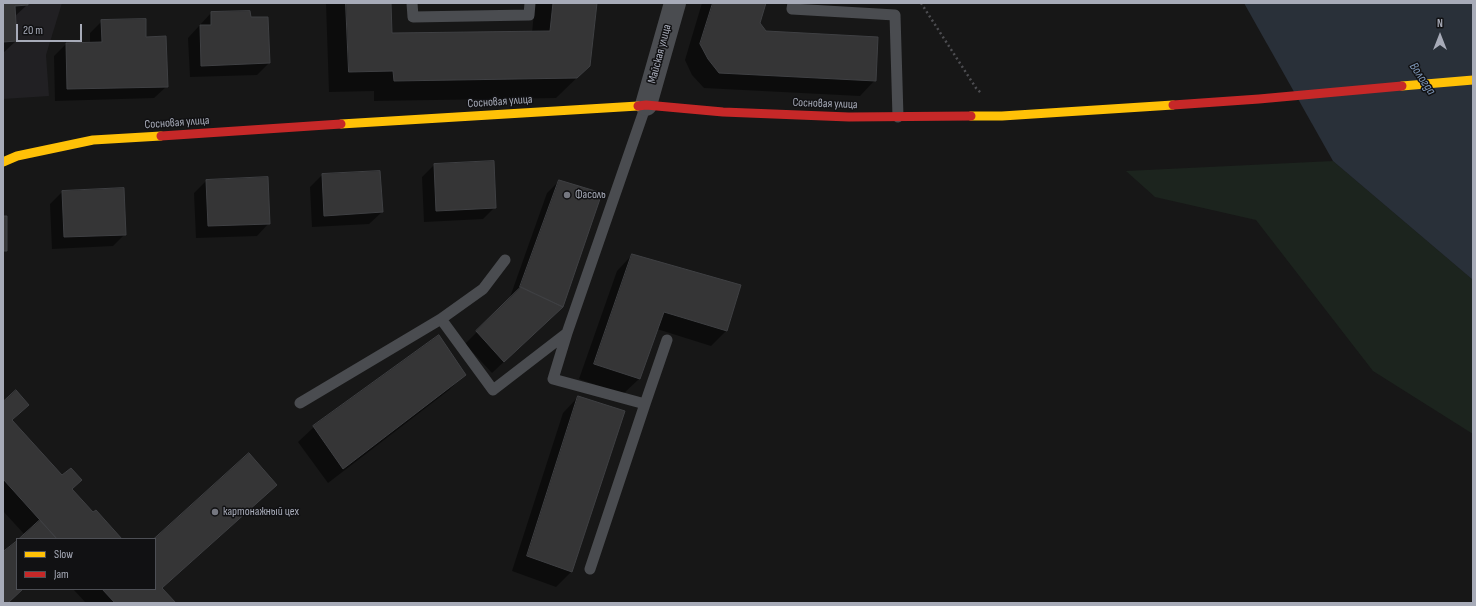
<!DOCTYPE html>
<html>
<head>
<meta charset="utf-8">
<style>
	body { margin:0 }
	#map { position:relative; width:1476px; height:606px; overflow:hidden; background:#171717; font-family:"Sofia Sans Condensed",sans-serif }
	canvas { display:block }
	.frame { position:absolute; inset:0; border:4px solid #a7abb8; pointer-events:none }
	.legend { position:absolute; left:16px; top:538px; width:140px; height:52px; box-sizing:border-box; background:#111113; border:1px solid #4d4f55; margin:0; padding:5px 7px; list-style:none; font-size:12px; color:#a7abb8 }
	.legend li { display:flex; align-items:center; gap:8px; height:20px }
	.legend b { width:20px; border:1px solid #4d4f55 }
	.north { position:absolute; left:1420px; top:16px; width:40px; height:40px; -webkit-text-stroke:3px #111113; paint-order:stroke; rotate:0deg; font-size:11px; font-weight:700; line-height:16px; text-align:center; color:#a7abb8 }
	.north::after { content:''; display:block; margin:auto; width:14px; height:18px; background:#a7abb8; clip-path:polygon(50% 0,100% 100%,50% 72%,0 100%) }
	.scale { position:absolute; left:16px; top:24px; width:66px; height:18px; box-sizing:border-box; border:2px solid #a7abb8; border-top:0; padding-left:5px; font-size:12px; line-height:14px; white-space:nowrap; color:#a7abb8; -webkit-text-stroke:3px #111113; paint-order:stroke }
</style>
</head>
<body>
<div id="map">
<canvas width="1476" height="606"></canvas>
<div class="frame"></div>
<ul class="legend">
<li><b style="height:5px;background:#ffc107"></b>Slow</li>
<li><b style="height:5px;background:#c62828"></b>Jam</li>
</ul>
<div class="north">N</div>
<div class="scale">20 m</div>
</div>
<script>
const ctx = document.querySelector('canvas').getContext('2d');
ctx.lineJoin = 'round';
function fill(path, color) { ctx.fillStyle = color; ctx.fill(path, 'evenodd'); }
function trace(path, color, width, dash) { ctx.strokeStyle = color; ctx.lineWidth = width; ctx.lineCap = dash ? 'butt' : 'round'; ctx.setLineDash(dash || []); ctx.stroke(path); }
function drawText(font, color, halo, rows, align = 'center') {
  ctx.font = font + ' "Sofia Sans Condensed",sans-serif'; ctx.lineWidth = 3; ctx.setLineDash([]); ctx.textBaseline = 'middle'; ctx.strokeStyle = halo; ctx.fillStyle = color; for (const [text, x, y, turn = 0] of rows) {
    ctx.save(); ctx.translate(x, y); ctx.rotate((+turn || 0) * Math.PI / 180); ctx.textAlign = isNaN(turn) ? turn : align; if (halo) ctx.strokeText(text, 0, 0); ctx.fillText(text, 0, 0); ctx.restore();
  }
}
fill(new Path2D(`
	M3,3H62L46,55L49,96L3,99Z`), '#212023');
fill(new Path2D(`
	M1333,161L1473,280V434L1373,371L1256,220L1155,197L1126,171Z`), '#1c241e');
fill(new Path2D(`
	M1244,3H1473V280L1333,161Z`), '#293039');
fill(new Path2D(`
	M3,3H27V5L14,17L16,41L3,53Z
	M326,3H390L391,34L532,33L535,3H596L589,66L556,98L374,101V91L329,92Z
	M702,3H765L759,23L766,32L875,80L860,96L704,88L692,75L685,60Z
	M211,13L250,19L269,63L257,75L190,77L188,38Z
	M102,21L167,86L154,98L55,101L54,56L66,44H90V33Z
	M493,162L495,207L483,219L424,222L422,177L434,165Z
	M379,172L382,212L369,224L312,227L310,187L322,175Z
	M206,181L269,223L257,236L196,238L194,193Z
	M559,181L549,319L492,373L465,344L509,300L547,193Z
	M62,192L125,234L113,246L52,249L50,204Z
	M632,255L740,286L726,331L711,346L657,329L639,379L623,394L579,379L617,271Z
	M464,375L449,390L328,483L298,442L314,427Z
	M578,397L571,572L556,587L512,571L563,413Z
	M3,403L28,405L12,421L93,513L120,539H20L25,535L3,511Z
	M260,500L161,589L174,603H86L73,589H155V539Z`), '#0007');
const building = new Path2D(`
	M3,3H28V5L15,6L17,41L3,42Z
	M346,3H391L392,33L550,31L553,3H597L590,66L577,78L394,81L393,71L349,72Z
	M713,3H766L760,23L766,31L878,37L876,81L719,73L708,59L700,44Z
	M250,11L251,17H268L270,63L201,66L200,25H211V12Z
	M146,19V37L166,36L168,87L67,89L66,43L102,42L101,20Z
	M494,161L496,208L436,211L434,164Z
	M380,171L383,212L324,216L322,174Z
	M268,177L270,224L208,226L206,180Z
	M559,180L602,193L563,307L520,287Z
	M124,188L126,235L64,237L62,191Z
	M3,216H7V251H3Z
	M632,254L741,285L727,331L664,312L640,379L594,364Z
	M521,287L563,307L504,362L476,331Z
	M439,335L466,375L343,469L313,426Z
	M16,390L29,405L12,420L62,475L71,468L82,480L72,489L93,512L96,510L122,539H57L3,479V402Z
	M578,396L625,411L572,572L527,556Z
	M249,453L277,485L162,588L176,603H115L102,589H155V539H154Z
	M40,520L57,539H19Z
	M17,541V589H23L8,603H3V552Z`);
fill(building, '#353536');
trace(building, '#3f4043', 1);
trace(new Path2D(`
	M921,3L976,88L981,93`), '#4d4d51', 2.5, [2, 3]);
trace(new Path2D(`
	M412,3L413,17L529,15L530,3
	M793,3L792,9L895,15L898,117
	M441,319L483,289L505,260
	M567,333L553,379L645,404L590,569
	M300,403L441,319L493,390L567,333L646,105
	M645,404L667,340`), '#4a4c50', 11);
trace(new Path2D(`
	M646,105L675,3`), '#4a4c50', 22);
trace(new Path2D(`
	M1402,86L1473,80
	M971,116H1002L1173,105
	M341,124L638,106
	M3,162L17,156L93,140L161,136`), '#ffc107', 9);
trace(new Path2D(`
	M1173,105L1259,99L1402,86
	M638,106L646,105L723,112L849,117L971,116
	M161,136L341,124`), '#c62828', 9);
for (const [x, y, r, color] of [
	[567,195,4,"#757780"],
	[215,512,4,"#757780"]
]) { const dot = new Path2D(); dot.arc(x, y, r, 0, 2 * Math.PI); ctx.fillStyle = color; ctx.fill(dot); trace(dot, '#111113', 1.5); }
drawText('12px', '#a7abb8', '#111113', [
	["Майская улица",660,54,-75],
	["Сосновая улица",500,102,-4],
	["Сосновая улица",825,104,2],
	["Сосновая улица",177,123,-4]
]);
drawText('12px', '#a7abb8', '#111113', [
	["Фасоль",575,195],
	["картонажный цех",223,512]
], 'left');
drawText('italic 13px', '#7c95b5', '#111113', [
	["Вологда",1422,79,56]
]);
</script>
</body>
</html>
